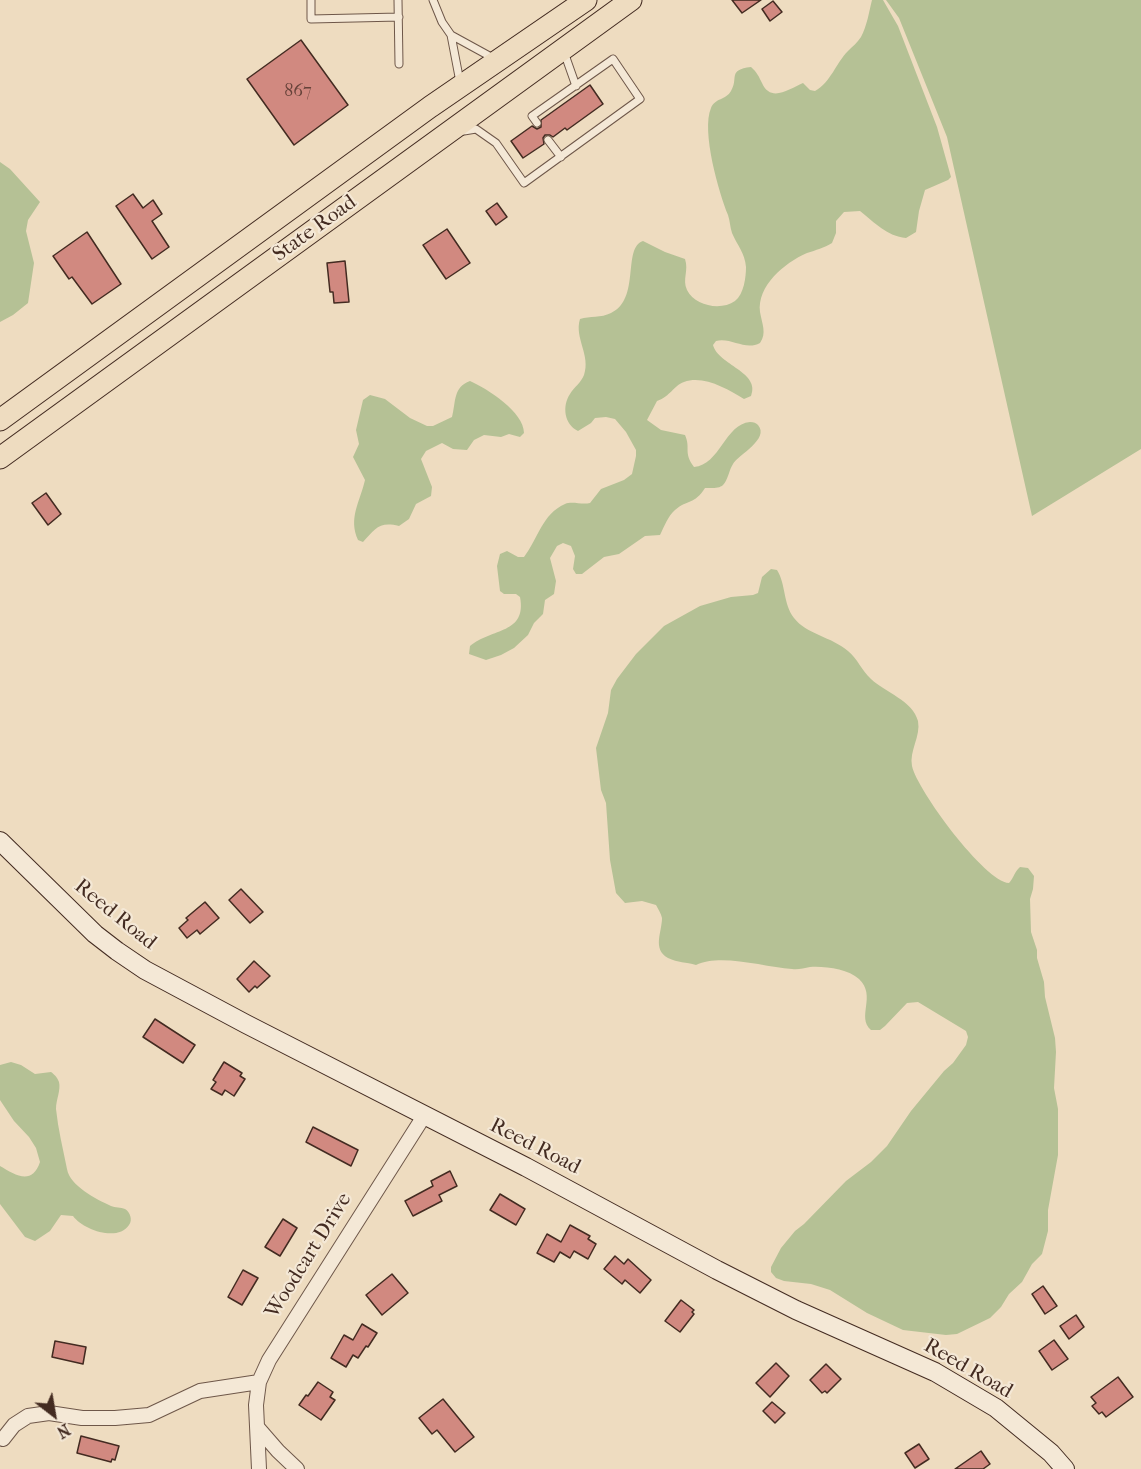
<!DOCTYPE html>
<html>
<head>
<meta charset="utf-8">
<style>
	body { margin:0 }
	#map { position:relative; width:1141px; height:1469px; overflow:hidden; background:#eedcc0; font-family:"IM FELL French Canon",serif }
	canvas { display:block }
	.north { position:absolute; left:24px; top:1385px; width:60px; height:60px; -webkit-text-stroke:4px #f4e8d6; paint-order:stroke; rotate:149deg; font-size:16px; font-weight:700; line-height:24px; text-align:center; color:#432b21 }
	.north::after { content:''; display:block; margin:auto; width:21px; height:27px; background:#432b21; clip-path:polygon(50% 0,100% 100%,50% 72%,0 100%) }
</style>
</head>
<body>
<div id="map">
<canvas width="1141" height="1469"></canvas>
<div class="north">N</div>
</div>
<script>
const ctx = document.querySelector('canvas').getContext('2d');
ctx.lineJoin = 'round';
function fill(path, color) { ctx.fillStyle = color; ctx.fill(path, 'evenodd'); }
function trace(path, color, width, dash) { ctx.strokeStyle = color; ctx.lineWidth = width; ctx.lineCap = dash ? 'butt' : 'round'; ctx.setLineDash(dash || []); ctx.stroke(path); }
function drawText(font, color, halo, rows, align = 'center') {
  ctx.font = font + ' "IM FELL French Canon",serif'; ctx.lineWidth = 4.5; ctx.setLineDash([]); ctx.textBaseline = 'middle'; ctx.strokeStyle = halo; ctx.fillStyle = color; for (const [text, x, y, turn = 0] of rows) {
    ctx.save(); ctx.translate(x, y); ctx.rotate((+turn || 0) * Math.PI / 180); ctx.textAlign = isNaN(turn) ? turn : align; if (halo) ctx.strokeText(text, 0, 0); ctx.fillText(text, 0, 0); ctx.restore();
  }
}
fill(new Path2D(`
	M872,0H883L898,26L937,127L951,177L948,180L925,190L919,211L916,232L906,238C887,236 875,223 860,211L844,212L836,221V233L832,243C824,248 816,250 807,253C784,263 757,286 760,312C762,324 767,333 760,343C745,351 731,337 716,341L713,345C718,365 761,372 751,396L744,399C727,389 704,375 684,382C673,386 671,396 657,401L647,420L661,430L685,435C691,449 683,452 694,467C720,465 725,424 750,422C754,422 756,423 758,425C770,439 738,455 733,464C729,470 728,480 723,485C719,489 710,488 705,488C694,505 688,499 675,510C668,516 664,527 660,535L645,536L619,554L604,557L582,574H576L573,569L575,556L571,546L563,543L557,546L550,558L556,581L554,594L545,600L543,614L534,623L528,635L514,648L501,655L486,660L469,654L470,646C492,628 527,634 520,597L516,594H504L500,591L497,566L500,554L507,551L518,557H524C538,539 542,514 565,504C572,501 582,505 590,503L601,489L624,480L632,474L636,456V450L626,432L615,419L606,417L595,418L591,423L578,431C564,424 562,406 570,394C574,387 581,383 584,375C591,355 574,338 580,319C590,316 601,318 611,313C641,299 622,248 643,241L665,252L685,259C689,271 682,279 687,290C695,306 721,311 735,301C744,294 746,277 746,267C745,253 737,245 732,233C730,227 730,221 728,215C719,193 701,131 711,108C715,98 726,100 731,91C739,78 727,70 751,67C757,72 759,77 762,83C771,103 789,89 803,83L810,90L815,91C831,82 836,63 848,51C853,46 857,43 861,37C867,26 869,12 872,0Z
	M886,0H1141V449L1032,516L947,137L899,18Z
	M0,162L10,169L40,202L28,220L26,231L34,263L28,303L13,315L0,322Z
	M470,381C488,389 524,412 524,433L520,437L509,434L501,437L484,435L474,440L467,450L453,449L442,443L426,451L421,459L432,487L431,496L416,504L409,519L399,526C379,521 375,529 363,542L358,540C348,518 360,502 365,480L353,457L359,444L356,430L363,400L370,395L385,399L410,418L427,426H433L452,417C456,402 453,387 470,381Z
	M771,569L777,570C786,584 783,604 794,618C806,634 832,637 848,651C857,658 862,671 871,679C885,692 913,701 918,721C921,736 909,751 912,766C917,790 985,882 1009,883C1014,878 1014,872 1020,867L1028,868L1034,876L1033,889L1030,899L1031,932L1037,950V958L1044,982L1045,997L1055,1038L1056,1052L1054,1088L1058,1109V1155L1048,1210V1231L1042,1254L1032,1264L1022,1282L1009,1294L1001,1307L990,1318L957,1334L946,1335L903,1330L867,1313L830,1290L811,1284L784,1281L776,1278L771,1272V1267L781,1248L795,1231L804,1224L846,1181L871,1162L887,1146L911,1111L944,1071L953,1063L966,1045L968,1037L966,1031L918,1002L907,1003L885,1026L880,1030H871C856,1017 877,996 859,979C848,969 825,966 810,967C804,968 798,970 792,969C764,967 721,953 696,965C686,962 678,963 668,958C652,949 662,932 662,918C661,913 658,909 656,905L642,901L625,903L616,893L610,860L606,803L601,790L596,748L608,713L611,690L617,679L636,654L664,626L700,606L731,597L753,595L758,593L762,577Z
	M11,1062L21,1065L35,1074L51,1072C55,1075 57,1077 59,1082C61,1090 56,1100 56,1109C58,1129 63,1149 67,1169C70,1186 96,1199 111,1206C115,1208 121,1207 125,1209C130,1212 133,1220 129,1225C118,1242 83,1230 73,1216L61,1215L50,1231L35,1241L25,1237L0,1204V1166C15,1175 32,1186 40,1162L36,1148L29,1137L14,1121L0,1100V1065Z`), '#b5c195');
const building = new Path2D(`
	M732,0H761L742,13Z
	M773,1L782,12L770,21L762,9Z
	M301,40L348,105L294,145L247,79Z
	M590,85L603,104L567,130L565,128L553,137L550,135H545L543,138L544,144L523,158L511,141L532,126L537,129L541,127V120Z
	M133,194L143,208L153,200L162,214L152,221L169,247L152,259L116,206Z
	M497,203L507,217L496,225L486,211Z
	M447,229L470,263L446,279L423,245Z
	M87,232L121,284L92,304L72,277L69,279L53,256Z
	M345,261L349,302L334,303L333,292H330L327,263Z
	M46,493L61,514L48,525L32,503Z
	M241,889L263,912L250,923L229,900Z
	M205,902L219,918L200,934L197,930L187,938L179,928L188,920L186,918Z
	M254,961L270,976L257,988L255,986L249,992L237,979Z
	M155,1019L195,1045L183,1063L143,1037Z
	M224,1062L242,1073L240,1076L245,1079L234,1096L225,1090L222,1095L211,1089L216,1082L213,1080Z
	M313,1127L358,1150L351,1166L306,1142Z
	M450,1171L457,1186L439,1195L442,1201L413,1216L405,1201L433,1186L431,1181Z
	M500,1194L525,1209L516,1225L490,1210Z
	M283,1219L297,1228L280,1256L265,1247Z
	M570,1225L590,1236L588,1239L596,1244L588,1259L574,1251L570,1258L560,1252L554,1262L537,1253L547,1234L561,1242Z
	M615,1256L624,1264L628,1259L651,1280L640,1293L625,1280L622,1284L604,1269Z
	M243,1270L258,1278L242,1305L228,1297Z
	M392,1274L408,1293L382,1315L366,1295Z
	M1043,1286L1057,1306L1045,1314L1032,1294Z
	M681,1300L694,1310L692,1312L694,1314L680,1332L665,1321Z
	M1076,1315L1084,1327L1069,1339L1060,1326Z
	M362,1324L377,1333L368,1347L366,1346L358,1358L353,1355L346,1367L331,1358L344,1335L353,1340Z
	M1054,1340L1068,1359L1052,1370L1039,1351Z
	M55,1341L86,1347L83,1364L52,1357Z
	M776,1363L789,1376L770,1397L756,1383Z
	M826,1364L841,1379L827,1393L825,1391L822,1393L810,1380Z
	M1118,1377L1133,1397L1106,1417L1102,1412L1099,1414L1092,1406L1096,1403L1091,1397Z
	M318,1382L333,1392L330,1397L335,1400L321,1420L299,1405L306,1395L308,1396Z
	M443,1399L474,1437L455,1452L437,1430L432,1434L419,1418Z
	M772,1402L785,1413L775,1423L763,1411Z
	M81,1436L119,1446L115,1460L112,1459L111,1462L77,1453Z
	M919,1444L929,1459L915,1468L905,1453Z
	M981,1451L990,1464L983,1469H955Z`);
fill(building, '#d18980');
trace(building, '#432b21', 1.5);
const lane = new Path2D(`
	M311,0V19L399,17
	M398,0L399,64
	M433,0L442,22L451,35L460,82
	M451,35L493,58
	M564,52L576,86
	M464,131L476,129L496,143L524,183L640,99L613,59L532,116L537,123
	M548,140L561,157`);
const street = new Path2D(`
	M258,1428L278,1451L297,1469
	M3,1439L14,1425L28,1416L49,1413L82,1418H115L149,1415L200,1391L259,1382
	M259,1469L256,1405L259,1382L269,1360L424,1116`);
const secondary = new Path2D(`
	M0,841L95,934L117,951L145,970L246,1024L526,1167L717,1270L796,1310L935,1372L996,1408L1051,1453L1065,1469`);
const primary = new Path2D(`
	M0,420L430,107L586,0
	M0,458L631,0`);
trace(lane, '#6e5749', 9);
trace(street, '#6e5749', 16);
trace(secondary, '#432b21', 20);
trace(primary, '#432b21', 23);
trace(lane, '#f4e8d6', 7);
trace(street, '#f4e8d6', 14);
trace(secondary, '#f4e8d6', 18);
trace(primary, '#eedcc0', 21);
drawText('18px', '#664239', null, [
	["867",298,92]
]);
drawText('21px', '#432b21', '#f4e8d6', [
	["State Road",315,229,-36],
	["Reed Road",115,915,39],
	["Reed Road",535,1147,27],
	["Woodcart Drive",309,1256,-58],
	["Reed Road",968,1369,30]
]);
</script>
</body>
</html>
